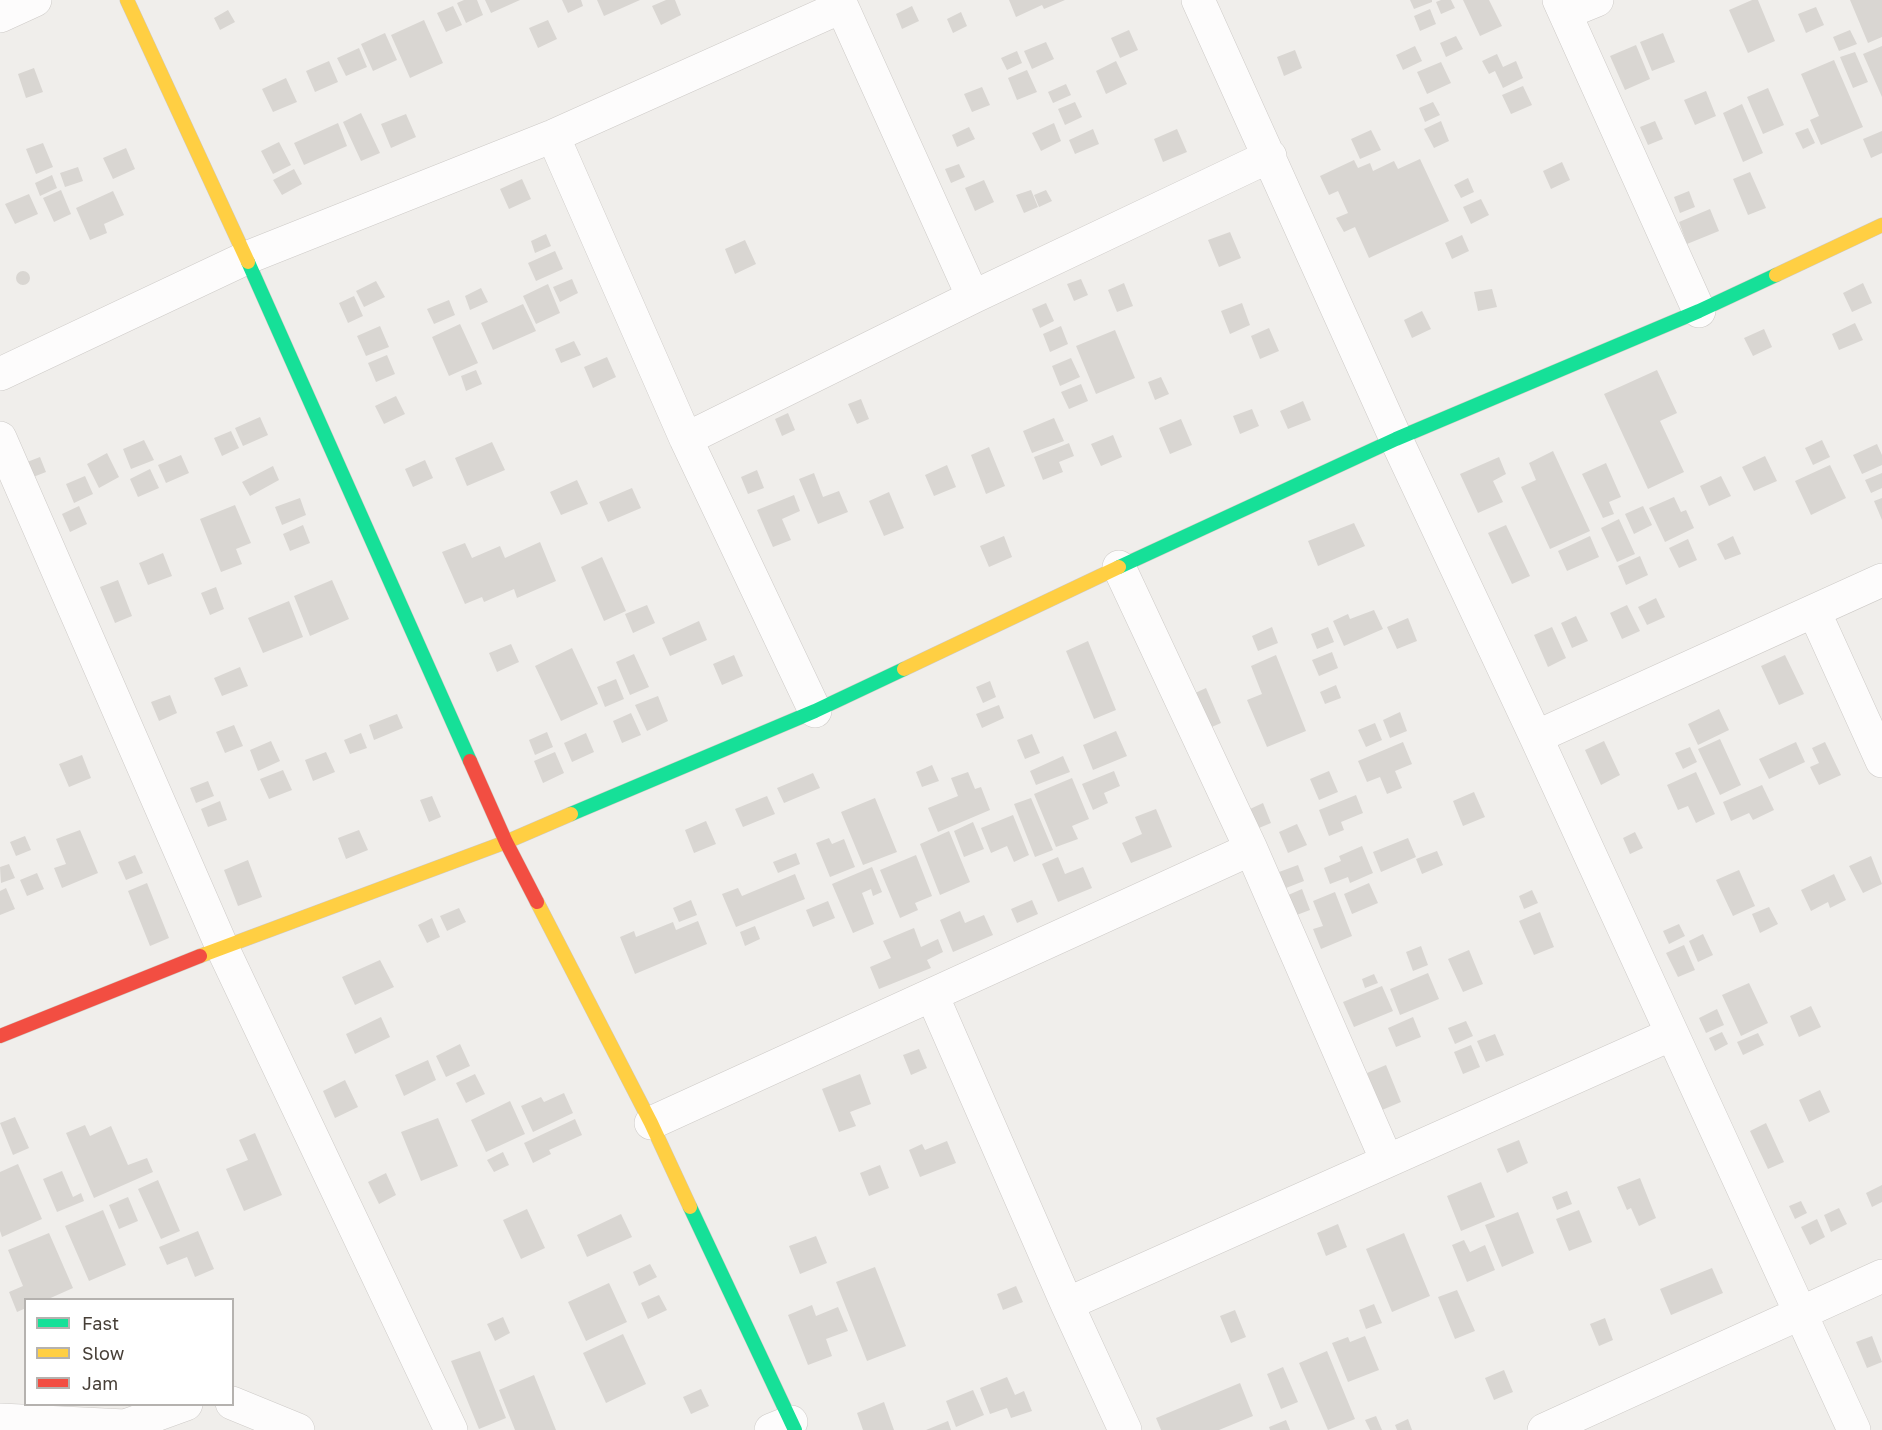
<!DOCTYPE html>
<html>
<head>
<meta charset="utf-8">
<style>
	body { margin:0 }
	#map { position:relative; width:1882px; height:1430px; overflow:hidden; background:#f0eeeb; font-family:"Golos Text",sans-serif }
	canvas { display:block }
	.legend { position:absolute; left:24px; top:1298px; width:210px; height:108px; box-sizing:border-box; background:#fff; border:2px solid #b5b2af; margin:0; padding:8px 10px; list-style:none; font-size:18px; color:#473f37 }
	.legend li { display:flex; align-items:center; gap:12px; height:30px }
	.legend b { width:30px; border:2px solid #b5b2af }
</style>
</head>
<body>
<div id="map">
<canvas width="1882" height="1430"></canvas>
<ul class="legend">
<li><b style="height:8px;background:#16e098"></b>Fast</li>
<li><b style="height:8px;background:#ffcf43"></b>Slow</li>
<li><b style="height:8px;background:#f24e42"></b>Jam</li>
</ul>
</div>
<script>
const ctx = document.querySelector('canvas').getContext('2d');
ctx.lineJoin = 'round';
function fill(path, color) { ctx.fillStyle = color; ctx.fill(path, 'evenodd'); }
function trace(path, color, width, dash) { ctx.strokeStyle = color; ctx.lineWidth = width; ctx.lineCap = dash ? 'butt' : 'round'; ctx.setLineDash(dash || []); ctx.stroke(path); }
fill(new Path2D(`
	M464,0H477L483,15L466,23L457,3Z
	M485,0H520L491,13Z
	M562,0H581L583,6L568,13Z
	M597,0H640L604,16Z
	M666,0H675L681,15L661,25L652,6Z
	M1009,0H1065L1044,9L1042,5L1016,17Z
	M1410,0H1432V2L1414,9Z
	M1441,0H1451L1455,8L1441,14L1436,2Z
	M1463,0H1489L1502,26L1480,36Z
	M1752,0H1758L1775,41L1748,53L1729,10Z
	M1850,0H1882V37L1868,43Z
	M453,6L462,25L446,32L437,13Z
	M912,6L919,21L902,29L896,14Z
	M1816,7L1824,25L1806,33L1798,14Z
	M1430,9L1436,24L1420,31L1414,16Z
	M228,10L235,22L220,30L214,18Z
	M961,12L967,26L953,33L947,19Z
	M424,20L443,63L410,78L391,35Z
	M548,20L557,39L538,48L529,28Z
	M1129,30L1138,50L1120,58L1111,38Z
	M1850,30L1857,44L1839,51L1833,37Z
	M385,33L397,60L373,71L361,44Z
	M1663,33L1675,62L1652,71L1640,42Z
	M1456,36L1463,49L1446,57L1440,43Z
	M1046,42L1054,59L1032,69L1024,51Z
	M1636,45L1650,79L1625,90L1610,56Z
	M1415,46L1422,61L1403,70L1396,55Z
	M1882,46V97L1863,54Z
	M359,48L367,67L346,76L337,58Z
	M1295,50L1302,68L1284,76L1277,57Z
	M1017,51L1022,63L1007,70L1001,58Z
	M1855,52L1868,82L1853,88L1840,57Z
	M1497,54L1503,67L1516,61L1523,78L1503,88L1495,71L1489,74L1482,61Z
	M1834,60L1863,127L1821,145L1810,120L1819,116L1801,74Z
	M329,61L338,82L315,92L306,71Z
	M1116,61L1127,84L1106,94L1096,71Z
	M1441,62L1451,83L1427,94L1417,72Z
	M34,68L43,92L26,98L18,74Z
	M1027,70L1037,92L1017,100L1008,78Z
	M286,78L297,102L273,112L262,89Z
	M1066,84L1071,95L1053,103L1048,92Z
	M1523,86L1532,105L1511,114L1502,95Z
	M982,87L990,105L972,112L964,94Z
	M1768,88L1784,125L1763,134L1747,97Z
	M1706,91L1716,116L1695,125L1684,100Z
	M1075,102L1082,117L1065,125L1058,109Z
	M1433,102L1440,115L1425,122L1419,108Z
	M1742,104L1763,153L1743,162L1723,113Z
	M361,113L380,153L361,161L343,122Z
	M406,114L416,137L391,148L381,124Z
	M1441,121L1449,141L1434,148L1424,129Z
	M1655,121L1663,139L1648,145L1640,127Z
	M338,123L347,146L304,165L294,143Z
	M1054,123L1061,141L1041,151L1032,133Z
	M969,127L975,139L957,147L952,135Z
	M1808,128L1815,143L1803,149L1795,133Z
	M1093,129L1099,144L1075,154L1069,140Z
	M1177,129L1187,152L1163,162L1154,139Z
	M1371,130L1381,150L1360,159L1351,139Z
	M1882,131V153L1871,158L1863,139Z
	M279,142L291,165L273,174L261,151Z
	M43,143L53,167L36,174L26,149Z
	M126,148L135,169L113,179L103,158Z
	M1420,159L1449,221L1369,258L1355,227L1344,232L1336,218L1348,213L1338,191L1329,195L1320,176L1354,160L1358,168L1370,163L1373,171L1394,161L1398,169Z
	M1562,162L1570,180L1551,189L1543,171Z
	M959,164L965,177L951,183L945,169Z
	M78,167L83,181L65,187L60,173Z
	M294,169L302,184L282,195L273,180Z
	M1750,172L1766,208L1748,215L1733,179Z
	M52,175L57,188L40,196L35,183Z
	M1468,178L1474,192L1461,198L1454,185Z
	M522,179L531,199L509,209L500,189Z
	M984,180L994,202L975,211L965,188Z
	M61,190L71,214L54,222L43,198Z
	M1031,190L1038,207L1024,213L1016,195Z
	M1046,190L1052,201L1039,207L1034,195Z
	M113,191L124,215L104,224L107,233L90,240L76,208Z
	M1689,191L1695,207L1680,213L1674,197Z
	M29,194L38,214L15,224L5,204Z
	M1481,199L1489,215L1471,224L1463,207Z
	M1710,209L1719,231L1687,244L1679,222Z
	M1230,232L1241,258L1219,267L1208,240Z
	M546,234L551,246L535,253L531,241Z
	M1462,235L1469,251L1452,259L1445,243Z
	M745,240L756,264L735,274L725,249Z
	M555,251L563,269L536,281L528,263Z
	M16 278a7 7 0 1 1 14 0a7 7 0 1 1-14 0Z
	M572,279L578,293L560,302L553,287Z
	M1081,279L1088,295L1074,301L1067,284Z
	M376,281L385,297L364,307L356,291Z
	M1124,283L1133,306L1117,312L1108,290Z
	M1863,283L1872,303L1852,312L1843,293Z
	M548,284L560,313L536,324L523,296Z
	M481,288L488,302L470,310L465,296Z
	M1492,289L1497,307L1478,311L1474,292Z
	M354,296L363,316L348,323L339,303Z
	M449,300L455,315L434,324L427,309Z
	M1046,303L1054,321L1040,328L1032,309Z
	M1242,303L1250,325L1230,334L1221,311Z
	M523,304L536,331L493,350L481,323Z
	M1422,311L1431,329L1412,338L1404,320Z
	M1855,323L1863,340L1839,350L1832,334Z
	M460,324L478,363L449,376L432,337Z
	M380,326L389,347L366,356L357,336Z
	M1061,326L1068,344L1050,352L1043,334Z
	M1269,328L1279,351L1260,359L1251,336Z
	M1764,329L1772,347L1753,356L1744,338Z
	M1115,330L1135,378L1096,394L1076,346Z
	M574,341L581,355L561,363L555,349Z
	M387,355L395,374L376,382L368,363Z
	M607,357L616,377L593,388L584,367Z
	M1071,358L1080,377L1060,386L1052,366Z
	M476,370L482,384L466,391L461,376Z
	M1657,370L1677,413L1660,421L1684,472L1648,489L1604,394Z
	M1161,377L1169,394L1155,400L1148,382Z
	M1081,384L1088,401L1069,409L1061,392Z
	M396,396L405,414L384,424L375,406Z
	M861,399L869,419L857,424L848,404Z
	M1303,401L1311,420L1288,429L1280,411Z
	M1252,409L1259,426L1240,434L1233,416Z
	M788,413L795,430L782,436L775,419Z
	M260,417L268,435L243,446L235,428Z
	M1054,418L1064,441L1032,453L1023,431Z
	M1181,419L1192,445L1170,454L1159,428Z
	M231,431L239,448L222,456L214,438Z
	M1113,435L1122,457L1101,466L1091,444Z
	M144,440L154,460L131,469L123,449Z
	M1822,440L1830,457L1813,465L1805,448Z
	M492,442L505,470L467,486L455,458Z
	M1069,443L1074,456L1059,462L1063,472L1043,480L1034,457Z
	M1877,444L1882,455V465L1862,474L1853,455Z
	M989,447L1005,486L986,494L971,455Z
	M1553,451L1590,531L1550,549L1521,487L1536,480L1529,463Z
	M107,453L119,477L99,488L87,464Z
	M181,455L189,473L166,483L158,465Z
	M1765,456L1777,481L1754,491L1742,467Z
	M40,457L46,472L28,479L22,464Z
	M1499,457L1506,474L1493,481L1503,502L1478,513L1460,474Z
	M425,460L433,478L413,487L405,469Z
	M1606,463L1621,497L1609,502L1614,514L1603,518L1582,474Z
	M947,465L956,487L934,496L925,475Z
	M1830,465L1846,498L1811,515L1795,481Z
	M273,466L279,480L250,496L242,482Z
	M150,469L159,488L138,497L130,479Z
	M757,470L764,488L748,494L741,477Z
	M814,473L823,497L839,491L848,512L818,524L799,479Z
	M1882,473V488L1871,493L1865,480Z
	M85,476L93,494L74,503L66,484Z
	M1721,476L1731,496L1709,506L1700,486Z
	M577,480L588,504L561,515L550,492Z
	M632,488L641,508L608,522L599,502Z
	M889,492L904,528L884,536L869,501Z
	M794,495L800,511L782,519L791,540L773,547L757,510Z
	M1674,497L1681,512L1686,510L1694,528L1665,542L1649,508Z
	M300,498L306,515L282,525L275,507Z
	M1882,498V520L1874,501Z
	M235,505L251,543L236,549L242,564L221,572L200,519Z
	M79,506L87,524L70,532L62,514Z
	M1643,506L1652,525L1634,534L1625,514Z
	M1619,519L1635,554L1617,562L1601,528Z
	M1354,523L1365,546L1318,566L1308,541Z
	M303,525L310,543L290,551L283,534Z
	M1506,525L1530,576L1512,584L1488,533Z
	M1004,536L1012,557L989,567L980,546Z
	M1590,536L1599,557L1567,571L1558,551Z
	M1733,536L1741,554L1725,560L1717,544Z
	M1688,539L1697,560L1679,568L1669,548Z
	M540,542L556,581L517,598L514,589L484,602L482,597L465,604L442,552L465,543L472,558L500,546L505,558Z
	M163,553L172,576L148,585L139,563Z
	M1640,556L1648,575L1626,585L1618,566Z
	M602,557L626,611L604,621L581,567Z
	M118,580L132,616L115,623L100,587Z
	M332,580L349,619L310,636L294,596Z
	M216,587L224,609L210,615L201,593Z
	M1656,598L1665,617L1647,625L1638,607Z
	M289,601L303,637L263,653L248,618Z
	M647,605L655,623L633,633L625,614Z
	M1627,605L1640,631L1622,639L1610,613Z
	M1374,610L1383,629L1344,646L1333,621L1348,614L1350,619Z
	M1576,616L1588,641L1572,648L1561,623Z
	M1408,618L1417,641L1397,649L1387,627Z
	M699,621L707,640L670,656L662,638Z
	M1272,627L1278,643L1258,651L1252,636Z
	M1328,627L1334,642L1317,649L1311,634Z
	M1552,627L1566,658L1548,667L1534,635Z
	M1088,641L1116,710L1094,719L1066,651Z
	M511,644L519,662L497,672L489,653Z
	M572,648L598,704L561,721L535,666Z
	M1332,652L1338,668L1319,676L1312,660Z
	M634,654L649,687L630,695L616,662Z
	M734,655L743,676L722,685L713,664Z
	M1276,655L1306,731L1267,747L1247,700L1262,694L1251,666Z
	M1785,655L1804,694L1779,705L1761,666Z
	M240,667L248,686L222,696L214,678Z
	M616,679L624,699L605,707L597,687Z
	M990,681L996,697L983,703L976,687Z
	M1336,685L1341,698L1325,704L1320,692Z
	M1206,688L1221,723L1207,729L1193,694Z
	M170,695L177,713L159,721L151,702Z
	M658,696L668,721L647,731L635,705Z
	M999,705L1004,718L982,728L976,714Z
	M1719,709L1729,730L1698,745L1688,724Z
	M1400,712L1407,731L1390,738L1383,720Z
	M631,713L641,735L622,743L613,721Z
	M397,714L403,728L374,740L369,725Z
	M1375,723L1382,740L1366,747L1358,730Z
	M234,725L243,746L225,753L216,732Z
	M1116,731L1127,756L1093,770L1083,745Z
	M547,732L553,747L535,755L529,740Z
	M361,733L367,748L350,754L344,740Z
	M586,733L594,752L572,762L564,743Z
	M1032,734L1040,753L1025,759L1017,740Z
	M1720,739L1741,785L1720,795L1698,749Z
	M271,741L280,761L258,771L250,750Z
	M1604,741L1620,775L1601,785L1585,750Z
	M1403,742L1412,764L1395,771L1402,788L1387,794L1380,777L1367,782L1358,761Z
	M1796,742L1805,762L1769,779L1759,759Z
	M1825,742L1841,775L1819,785L1810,767L1819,763L1812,748Z
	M1690,747L1697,762L1683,769L1675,753Z
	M326,752L335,772L313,781L305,760Z
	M555,752L564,773L543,783L534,761Z
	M82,755L91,778L69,787L59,764Z
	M1063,756L1070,772L1036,785L1030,771Z
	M932,765L939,781L922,787L916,772Z
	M283,770L292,790L269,799L260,779Z
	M1114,771L1120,786L1104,793L1108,803L1093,810L1082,784Z
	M1329,771L1338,792L1319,800L1310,779Z
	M968,772L975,789L981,787L990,810L938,832L928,808L958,796L951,778Z
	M1696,772L1715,814L1696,823L1688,806L1678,810L1667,785Z
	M813,773L820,788L784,803L777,788Z
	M1072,778L1089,819L1072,826L1078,839L1056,847L1034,794Z
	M208,781L214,796L196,803L190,788Z
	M1762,785L1774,810L1753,820L1749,813L1731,821L1723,802Z
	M1474,792L1485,817L1463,826L1453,801Z
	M1356,795L1363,813L1341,822L1344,830L1329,836L1319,810Z
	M432,796L441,817L429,822L420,800Z
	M767,796L775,814L743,827L735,809Z
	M875,798L897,852L863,865L841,812Z
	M1031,798L1053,850L1035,857L1014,804Z
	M220,801L227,820L208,827L201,809Z
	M1263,803L1271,823L1259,828L1250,809Z
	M1156,809L1172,847L1131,863L1122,843L1142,834L1135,817Z
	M1013,815L1029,855L1014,862L1007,846L991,853L981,828Z
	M706,821L716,844L694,853L685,830Z
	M973,822L984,849L964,857L954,831Z
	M1297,824L1307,845L1288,853L1279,832Z
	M80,830L98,873L62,888L54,868L66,864L56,839Z
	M359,830L368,850L346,859L338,838Z
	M949,831L970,882L940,895L920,844Z
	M1635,832L1643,848L1630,854L1623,838Z
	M25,836L31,850L16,856L10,842Z
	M829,838L832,844L844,839L855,867L830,877L816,843Z
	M1408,838L1416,857L1381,872L1373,852Z
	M1362,846L1373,873L1350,883L1348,877L1330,884L1324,868L1341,861L1339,856Z
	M1437,851L1443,865L1422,874L1416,859Z
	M796,853L800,864L778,873L773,862Z
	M135,855L143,873L126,880L118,862Z
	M916,855L932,896L915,903L918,910L900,918L880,870Z
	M1871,856L1882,884L1863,893L1849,866Z
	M1058,857L1065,874L1083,867L1092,888L1058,902L1042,864Z
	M248,860L262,897L238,906L224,870Z
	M9,864L15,878L1,883L0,867Z
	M1298,865L1304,881L1286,888L1279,872Z
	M872,867L882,892L873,896L871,889L862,893L874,924L853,933L832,884Z
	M1739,870L1755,906L1733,916L1716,880Z
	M37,873L44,889L27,896L20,880Z
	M795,874L805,899L736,927L722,894L738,888L742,896Z
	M1834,874L1846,900L1830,908L1828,902L1811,911L1801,890Z
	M147,883L169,938L150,946L128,891Z
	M1369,883L1378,903L1352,914L1344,894Z
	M6,888L15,909L0,915V891Z
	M1302,889L1310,910L1294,916L1286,896Z
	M1532,890L1538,903L1524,909L1519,896Z
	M1335,892L1352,936L1321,949L1313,929L1323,926L1313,901Z
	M691,900L697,915L679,922L673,908Z
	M1032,900L1038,914L1017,923L1011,909Z
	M828,901L835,918L813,927L806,910Z
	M1769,907L1778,924L1760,933L1752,914Z
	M459,908L466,922L447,931L440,916Z
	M960,911L965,923L984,915L993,935L953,952L940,920Z
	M1540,912L1554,947L1534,955L1519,921Z
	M432,918L440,937L427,943L418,925Z
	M698,921L707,944L635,974L620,937L634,931L636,937L673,922L676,930Z
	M1679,924L1685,936L1669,944L1663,931Z
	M755,926L760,939L745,946L740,932Z
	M914,928L921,947L938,939L943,952L927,960L931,968L879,989L870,967L891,958L883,941Z
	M1703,934L1713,955L1698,962L1689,941Z
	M1684,945L1695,970L1678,977L1666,953Z
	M1421,946L1428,965L1413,971L1406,952Z
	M1469,950L1483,984L1463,992L1448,959Z
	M380,960L394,987L355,1005L342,977Z
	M1428,973L1439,999L1400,1015L1390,989Z
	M1374,974L1378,983L1365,988L1362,979Z
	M1749,983L1768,1023L1741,1036L1722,995Z
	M1382,986L1393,1011L1354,1027L1343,1002Z
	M1811,1006L1821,1027L1799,1037L1790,1016Z
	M1717,1009L1724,1025L1706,1033L1699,1018Z
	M381,1017L390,1037L355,1054L346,1034Z
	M1413,1017L1421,1037L1396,1047L1388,1028Z
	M1466,1021L1473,1036L1455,1044L1448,1028Z
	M1722,1032L1728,1044L1715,1051L1709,1038Z
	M1758,1033L1764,1045L1743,1055L1737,1042Z
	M1495,1034L1504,1055L1486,1062L1477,1041Z
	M460,1044L470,1066L446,1077L436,1056Z
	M1471,1045L1480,1067L1463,1074L1454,1052Z
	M919,1049L927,1068L911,1075L903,1055Z
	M428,1060L436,1080L404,1096L395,1075Z
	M1386,1065L1401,1102L1382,1110L1367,1073Z
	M475,1074L485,1094L466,1103L456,1083Z
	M860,1074L871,1104L850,1112L856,1126L839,1132L822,1089Z
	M345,1080L358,1107L335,1118L323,1091Z
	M1820,1090L1830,1112L1809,1122L1799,1100Z
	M564,1093L573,1113L533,1132L521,1106L541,1097L544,1102Z
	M510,1101L525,1134L486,1152L471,1120Z
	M15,1117L29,1148L13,1155L0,1123Z
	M438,1118L458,1166L421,1181L401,1132Z
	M575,1119L582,1135L549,1150L551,1154L533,1163L524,1143Z
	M1766,1123L1784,1162L1768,1169L1750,1131Z
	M85,1125L90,1136L111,1126L128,1165L147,1158L153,1172L94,1198L66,1133Z
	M255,1133L282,1195L244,1211L226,1169L248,1160L239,1140Z
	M1519,1140L1528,1163L1507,1173L1497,1149Z
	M947,1141L956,1163L920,1177L909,1150L922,1144L925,1150Z
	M503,1152L509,1165L494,1172L487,1160Z
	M18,1164L42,1219L2,1237L0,1231V1172Z
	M880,1165L889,1188L869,1196L860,1173Z
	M62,1171L73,1197L81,1193L84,1201L57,1212L43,1179Z
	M386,1173L396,1195L379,1204L368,1182Z
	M1640,1178L1656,1218L1639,1226L1631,1208L1627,1210L1617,1187Z
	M158,1180L180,1231L161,1239L138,1189Z
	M1481,1182L1495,1217L1461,1231L1447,1196Z
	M1882,1185V1202L1872,1207L1866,1193Z
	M1567,1191L1572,1204L1557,1210L1552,1197Z
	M128,1197L138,1221L119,1229L109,1205Z
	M1801,1201L1807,1213L1795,1219L1789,1206Z
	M1839,1208L1847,1224L1831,1232L1824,1215Z
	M527,1209L545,1248L521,1259L503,1220Z
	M103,1210L126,1265L89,1281L65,1226Z
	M1579,1210L1592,1242L1569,1251L1556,1219Z
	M1518,1212L1534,1253L1502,1267L1485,1225Z
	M621,1214L632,1237L587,1257L577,1235Z
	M1817,1219L1825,1237L1810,1245L1801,1227Z
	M1338,1224L1347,1247L1326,1256L1317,1233Z
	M198,1231L214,1269L195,1277L187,1257L167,1265L159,1247Z
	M49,1233L73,1288L46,1300H26V1308L17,1312L9,1292L23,1286L8,1250Z
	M1404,1233L1430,1296L1392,1312L1366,1249Z
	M816,1236L827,1263L800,1274L789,1246Z
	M1464,1240L1470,1252L1485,1245L1495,1270L1467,1282L1452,1245Z
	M650,1264L657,1277L639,1286L633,1272Z
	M875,1267L906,1346L867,1361L836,1282Z
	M1712,1268L1723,1293L1671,1315L1660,1289Z
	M609,1283L627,1322L586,1341L568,1302Z
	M1016,1286L1023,1302L1003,1310L997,1294Z
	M1457,1290L1475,1331L1455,1339L1438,1297Z
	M659,1295L667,1310L648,1319L641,1303Z
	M1374,1304L1382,1323L1366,1329L1359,1310Z
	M812,1305L816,1316L838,1307L848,1331L826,1339L832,1356L808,1365L788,1315Z
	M1235,1310L1246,1337L1231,1343L1220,1316Z
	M503,1317L510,1333L495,1341L487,1324Z
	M1605,1318L1613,1340L1599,1346L1590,1324Z
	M623,1334L646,1384L606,1403L583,1353Z
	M1365,1336L1379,1370L1348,1382L1332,1343L1348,1337L1350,1342Z
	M1872,1336L1882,1362L1867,1368L1856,1342Z
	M480,1351L506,1418L479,1429L451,1361Z
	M1327,1351L1355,1419L1328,1430L1299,1363Z
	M1283,1367L1298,1402L1281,1409L1267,1374Z
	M1504,1370L1513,1392L1494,1400L1485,1378Z
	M534,1375L556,1430H515L499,1390Z
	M1007,1377L1015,1395L1024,1391L1032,1411L1011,1418L1007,1408L990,1414L980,1388Z
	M1240,1383L1253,1416L1219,1430H1161L1156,1418Z
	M701,1389L709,1406L691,1414L683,1397Z
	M973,1390L984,1415L956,1427L946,1401Z
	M884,1402L894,1430H863L857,1413Z
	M1376,1416L1382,1430H1370L1365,1420Z
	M1408,1419L1412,1430H1397L1395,1425Z
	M1286,1420L1290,1430H1270L1269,1427Z
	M948,1421L951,1430H926Z`), '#d9d6d2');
const street = new Path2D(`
	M839,0L973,297
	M1198,0L1396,439L1536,737L1854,1430
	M1559,0L1699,311
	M1565,13L1597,0
	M0,16L35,0
	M553,136L686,439L815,711
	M0,374L246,258L553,136L841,7
	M0,438L222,947L451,1430
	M686,439L973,297L1270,156
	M1119,567L1251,849L1387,1161
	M1814,611L1882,761
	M1536,737L1882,580
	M932,995L1067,1304L1125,1430
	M651,1123L1251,849
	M1067,1304L1672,1034
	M232,1403L298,1430
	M0,1420L125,1426L186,1404
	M771,1430L791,1422
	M1544,1430L1882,1276`);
const fast = new Path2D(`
	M248,262L470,761
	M1119,567L1396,439L1699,311L1776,275
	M571,814L815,711L904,669
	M690,1207L795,1430`);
const slow = new Path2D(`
	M127,0L248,262
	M1776,275L1882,225
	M904,669L1119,567
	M537,902L651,1123L690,1207
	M200,956L506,842L571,814`);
const jam = new Path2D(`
	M470,761L506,842L537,902
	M0,1036L200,956`);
trace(street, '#cdcac7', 34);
trace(fast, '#cfcac2', 15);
trace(slow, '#cfcac2', 15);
trace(jam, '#cfcac2', 15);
trace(street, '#fdfcfc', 33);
trace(fast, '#16e098', 14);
trace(slow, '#ffcf43', 14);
trace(jam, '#f24e42', 14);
</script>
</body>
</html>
